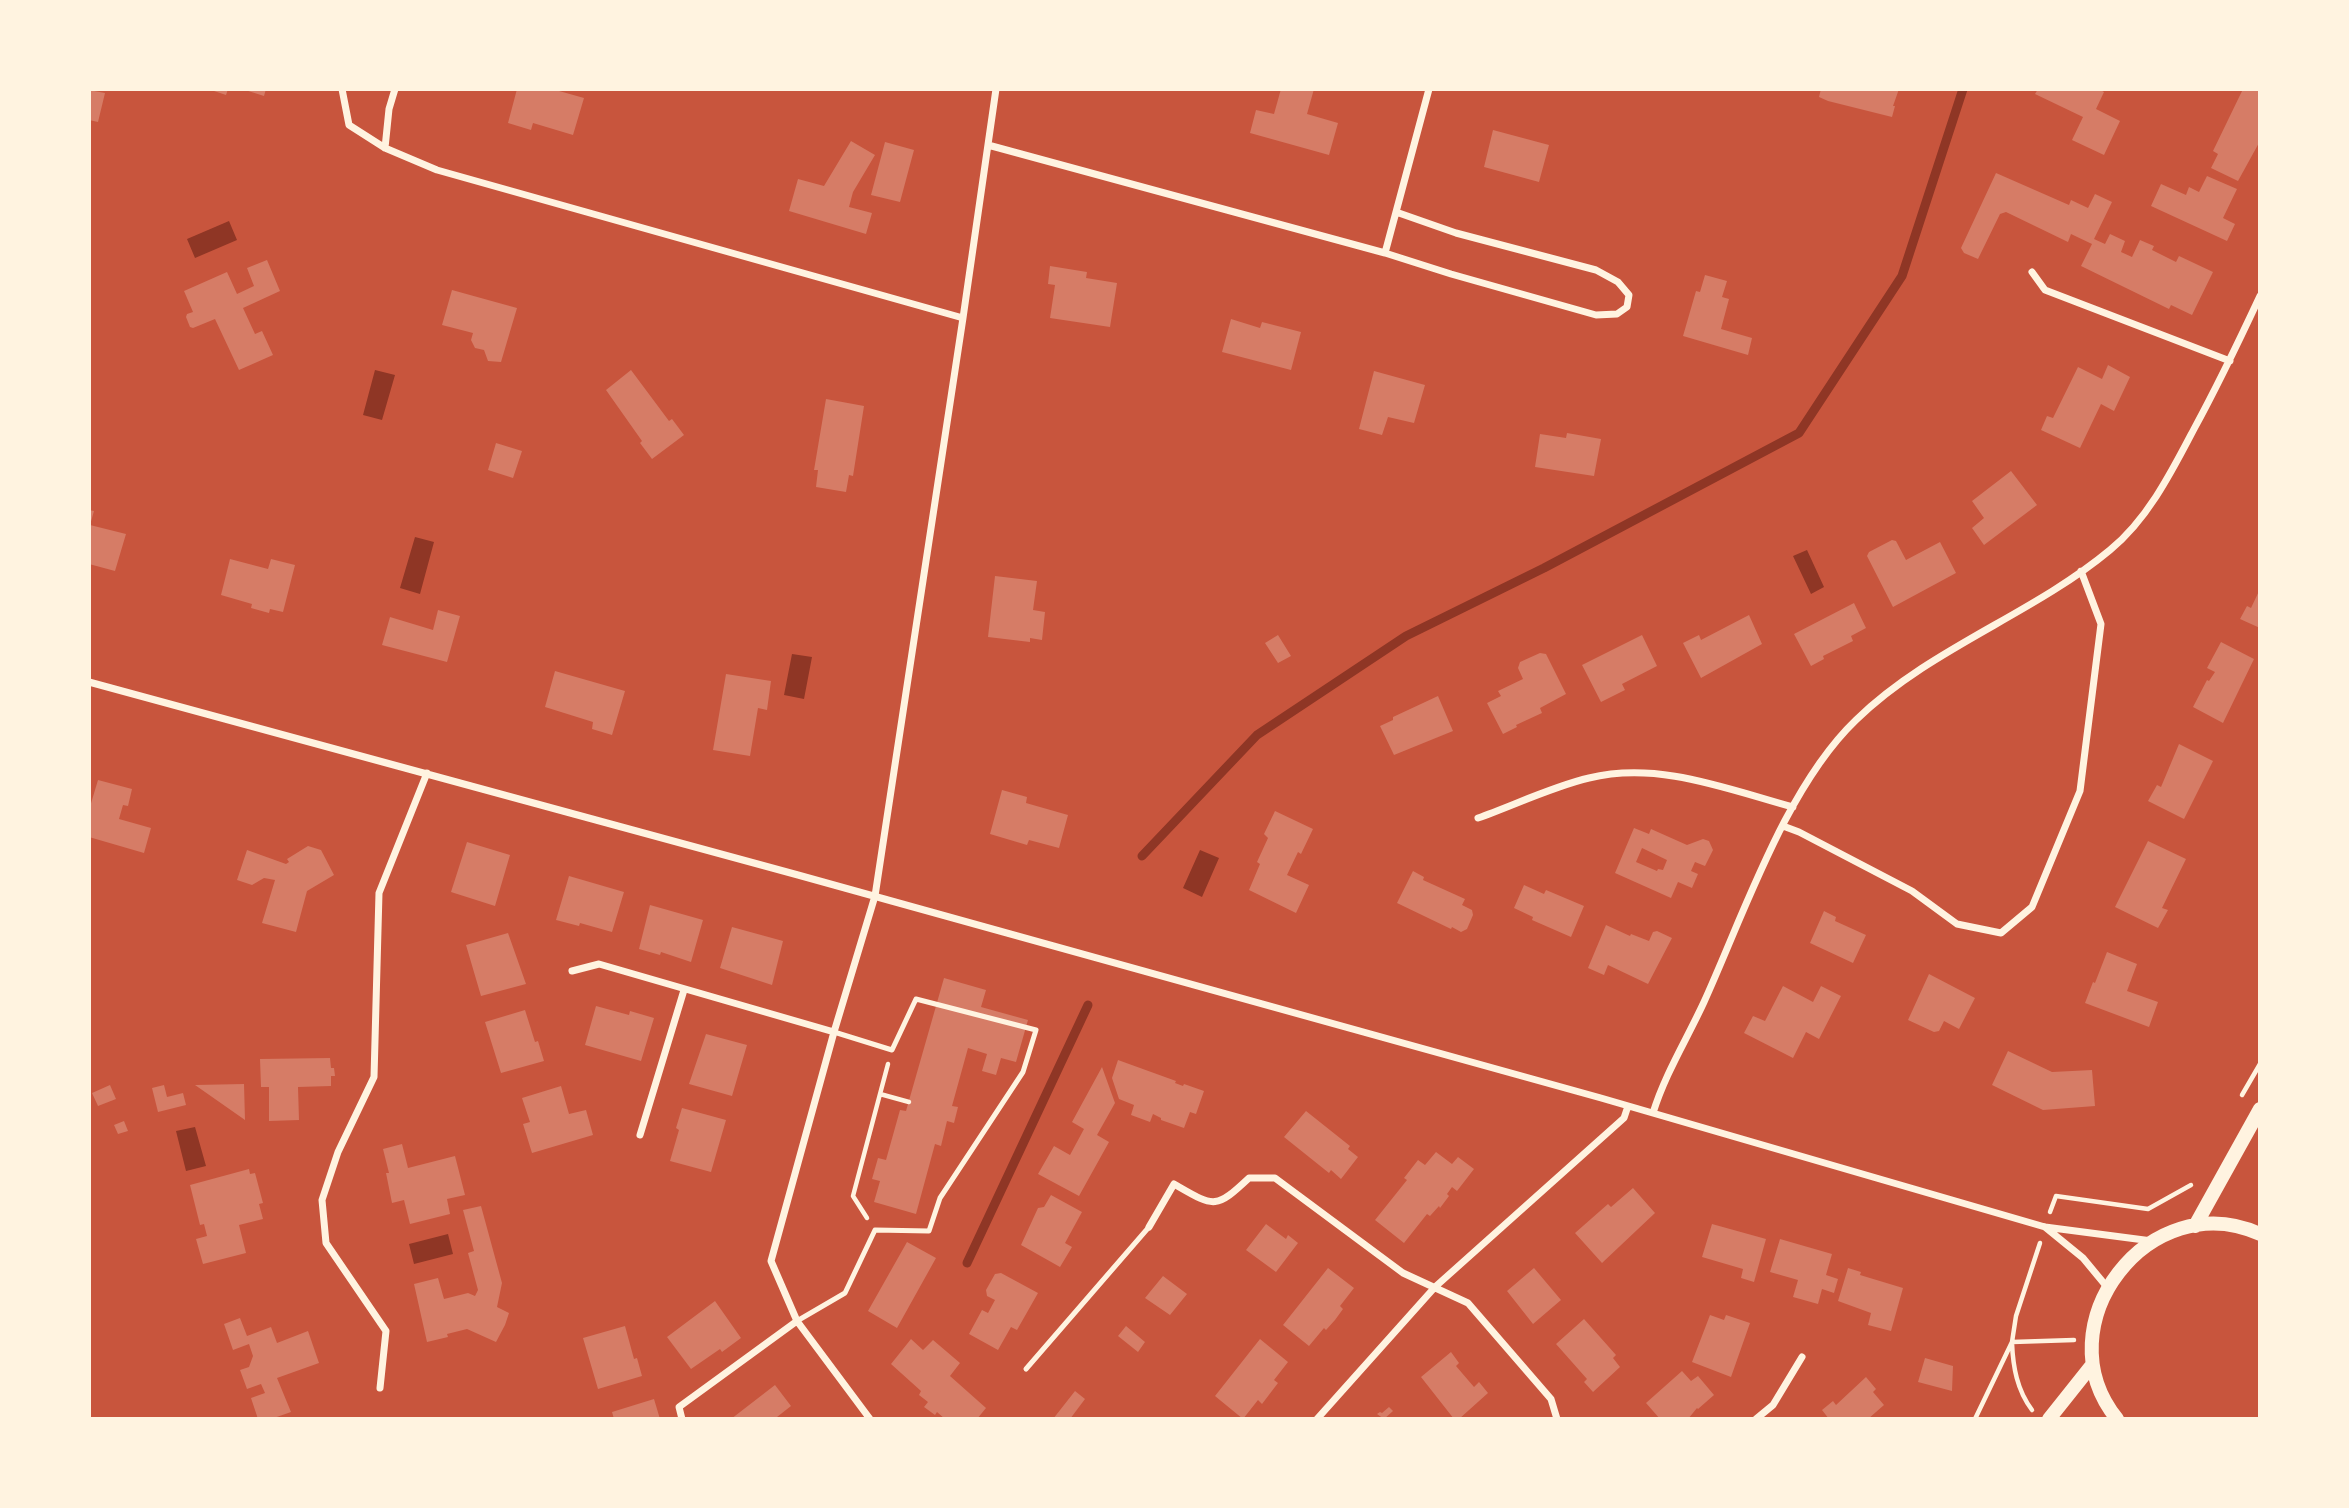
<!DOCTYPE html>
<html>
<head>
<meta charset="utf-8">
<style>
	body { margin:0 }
	#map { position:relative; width:2349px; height:1508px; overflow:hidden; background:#c8553d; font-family:"IBM Plex Sans",sans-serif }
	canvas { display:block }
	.frame { position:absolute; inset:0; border:91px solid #fff3e0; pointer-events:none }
</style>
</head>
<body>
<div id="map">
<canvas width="2349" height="1508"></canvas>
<div class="frame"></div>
</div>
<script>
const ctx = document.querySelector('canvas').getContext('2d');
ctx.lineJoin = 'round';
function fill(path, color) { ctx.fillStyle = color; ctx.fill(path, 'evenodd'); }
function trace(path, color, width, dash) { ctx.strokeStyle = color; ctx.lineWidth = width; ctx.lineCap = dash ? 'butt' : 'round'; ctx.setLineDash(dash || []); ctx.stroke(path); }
fill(new Path2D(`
	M229,221L237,240L195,258L187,239Z
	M375,370L395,375L382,420L363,415Z
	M415,537L434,542L420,594L400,588Z
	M1807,550L1824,587L1811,594L1793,556Z
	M792,654L812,657L804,699L784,695Z
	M1200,850L1219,858L1202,897L1183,888Z
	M195,1127L206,1166L186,1171L176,1131Z
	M448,1234L453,1254L414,1264L409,1244Z`), '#8f3625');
trace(new Path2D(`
	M1142,856L1257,735L1406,636L1544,568L1799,433L1902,276L1963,89
	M967,1263L1088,1005`), '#8f3625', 9);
fill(new Path2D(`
	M208,89H228L226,95Z
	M242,89H266L264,96Z
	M517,89H552L584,98L573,135L533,123L531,130L508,123Z
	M1281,89H1314L1307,114L1338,123L1329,155L1250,133L1256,110L1274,114Z
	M1821,89H1899L1893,106H1895L1892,117L1828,101L1819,97Z
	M2038,89H2099L2104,92L2096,109L2120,121L2104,155L2072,140L2083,117L2035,94Z
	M2243,89L2260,91V141L2238,181L2211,168L2218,154L2213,151Z
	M89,90L105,93L98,122L89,120Z
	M1493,130L1549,145L1539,182L1484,167Z
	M851,141L875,155L853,192L849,207L872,213L866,234L789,211L798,179L824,186Z
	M885,142L914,150L900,202L871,195Z
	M1996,173L2069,205L2071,200L2088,208L2095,194L2112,202L2094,239L2105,244L2110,234L2125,241L2121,252L2132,257L2140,240L2154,246L2152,250L2176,262L2179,256L2213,272L2192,315L2171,305L2169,309L2081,266L2092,244L2071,234L2068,242L2006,212L2000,214L1978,259L1964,253L1961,248Z
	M2207,176L2237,189L2223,218L2235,224L2227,241L2151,206L2161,184L2186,195L2189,187L2199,192Z
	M267,260L280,291L243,308L255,334L262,331L273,355L239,370L215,319L193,328L190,327L186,317L187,314L193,312L184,291L227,272L237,294L254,286L247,268Z
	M1050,266L1087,272L1086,278L1117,283L1110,327L1050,318L1055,285L1048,284Z
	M1705,275L1727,281L1722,297L1729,299L1721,329L1752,338L1748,355L1683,336L1696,291L1700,292Z
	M452,290L517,308L501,362L488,361L484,350L475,348L471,340L473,333L442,325Z
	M1231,319L1260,328L1262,322L1301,332L1291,370L1222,352Z
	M2108,365L2130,377L2114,411L2101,404L2080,448L2041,430L2047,416L2053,418L2078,367L2102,379Z
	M631,370L669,421L672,419L684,435L652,459L640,443L642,441L606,390Z
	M1374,371L1425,385L1414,423L1388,417L1382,435L1359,429Z
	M826,399L864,406L853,476L849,475L846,492L816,487L818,470H814Z
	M1567,433L1601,439L1594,476L1535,467L1540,434L1566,438Z
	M496,443L522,451L513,478L488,470Z
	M2011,471L2037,505L1984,545L1972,528L1984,518L1972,501Z
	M89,510L94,511L90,525L126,534L115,571L89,564Z
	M1892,540L1896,541L1906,560L1940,542L1956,573L1893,607L1867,556L1869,552Z
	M230,559L268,569L271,559L295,565L283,612L270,609L269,613L251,608L252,604L221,595Z
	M995,576L1037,581L1033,610L1045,612L1042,640L1030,638V642L988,637Z
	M2260,589V628L2240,619L2247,606L2251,608Z
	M1854,603L1866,628L1851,636L1853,641L1823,656L1824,659L1811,666L1794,634Z
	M438,610L460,616L447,662L382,645L390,617L433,630Z
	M1749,615L1762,644L1701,678L1683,643L1699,635L1701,640Z
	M1278,635L1291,656L1278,663L1265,643Z
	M1642,635L1657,666L1622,684L1625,690L1601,702L1582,665Z
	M2221,642L2254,659L2223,723L2193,707L2207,680L2209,681L2215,672L2207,668Z
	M1540,653L1546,654L1566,694L1540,708L1542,713L1516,725L1517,727L1503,734L1487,703L1501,696L1498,691L1523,679L1518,668L1520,662Z
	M555,671L625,691L612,735L592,729L593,722L545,707Z
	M726,674L771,681L767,710L758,708L750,756L713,750Z
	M1438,696L1453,731L1394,755L1380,726L1393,720V717Z
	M2179,744L2213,761L2184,819L2148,801L2157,785L2161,787Z
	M98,780L132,789L128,806L123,805L119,819L151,828L144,853L89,837V810Z
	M1002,790L1027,797L1026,803L1068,815L1059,848L1029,840L1027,845L990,834Z
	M1275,811L1313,829L1301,854L1298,852L1287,875L1309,885L1296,913L1249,890L1260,864L1257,862L1268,838L1264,834Z
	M1634,828L1649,834L1651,829L1687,845L1703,839L1709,841L1713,850L1705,866L1695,862L1691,871L1698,874L1692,888L1678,882L1671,898L1615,873ZM1642,848L1667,860L1663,870L1658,869L1657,871L1636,862Z
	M2148,841L2186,859L2162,908L2168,910L2158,928L2115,907Z
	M467,842L510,855L495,906L451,892Z
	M308,846L321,850L334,875L307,891L296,932L262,923L275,880L264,878L252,885L237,880L247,850L286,864L289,862L287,859Z
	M1413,871L1424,877L1423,880L1465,899L1462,905L1472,910L1473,915L1467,929L1461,932L1452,927L1451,929L1397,903Z
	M569,876L624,892L612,932L580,923L579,926L556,920Z
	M1524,885L1544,894L1546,890L1584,906L1571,937L1532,920L1533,917L1514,908Z
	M650,905L703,920L691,962L661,952L660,955L639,949Z
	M1824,911L1836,917L1835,921L1866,935L1853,963L1810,943Z
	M1606,925L1630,936L1631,934L1649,941L1653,932L1657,931L1672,938L1648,984L1608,965L1604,975L1588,968Z
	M732,927L783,941L772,985L720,968Z
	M508,933L526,984L481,996L466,945Z
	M2107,952L2137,964L2127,991L2158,1002L2149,1027L2085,1003L2093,982L2095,983Z
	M1929,974L1975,998L1959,1029L1944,1021L1939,1031L1934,1032L1908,1020Z
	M944,978L986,990L981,1007L1028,1020L1016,1062L1001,1058L996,1075L982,1071L987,1054L968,1048L952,1106L958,1107L954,1123L947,1121L941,1146L935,1144L916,1214L874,1202L880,1181L872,1179L878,1158L886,1160L900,1110L906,1111Z
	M1783,986L1813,1002L1821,986L1841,996L1819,1039L1806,1032L1793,1058L1744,1033L1753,1016L1765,1021Z
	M596,1006L629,1015L630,1011L654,1018L641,1061L585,1045Z
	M525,1010L535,1042L538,1041L544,1061L501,1073L485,1022Z
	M706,1034L747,1045L732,1096L689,1084Z
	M2008,1051L2052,1072L2092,1070L2095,1106L2043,1110L1992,1085Z
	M330,1058L331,1068H334L335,1076H331V1086L298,1087L299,1120L269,1121V1087H261L260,1059Z
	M1118,1060L1176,1081L1175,1083L1183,1086L1184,1084L1204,1091L1196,1114L1190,1112L1184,1128L1161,1120V1118L1153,1114L1150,1122L1131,1115L1134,1105L1119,1099L1112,1078Z
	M1102,1067L1115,1103L1097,1135L1109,1142L1079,1196L1038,1174L1054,1146L1070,1155L1084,1129L1072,1122Z
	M244,1084L245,1120L195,1085Z
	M110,1085L116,1099L98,1106L92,1093Z
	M164,1085L167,1097L183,1093L186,1105L158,1112L152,1088Z
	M561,1086L569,1114L586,1110L593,1135L532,1153L523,1124L530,1122L522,1098Z
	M682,1108L726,1120L711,1172L670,1161L679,1130L676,1128Z
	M1306,1111L1350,1146L1348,1149L1358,1157L1341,1179L1331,1170L1329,1173L1284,1137Z
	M124,1121L128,1131L118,1134L114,1125Z
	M402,1144L408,1168L455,1156L465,1195L447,1199L450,1214L410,1224L404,1200L392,1203L386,1173H389L383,1149Z
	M1436,1152L1452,1164L1458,1157L1474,1169L1457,1191L1452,1187L1447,1194L1449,1196L1440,1208L1439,1206L1430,1216L1427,1214L1404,1243L1375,1220L1407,1180L1404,1178L1418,1160L1425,1165Z
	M249,1169L250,1174L255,1173L263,1203L259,1204L263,1219L239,1225L246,1253L203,1264L196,1239L207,1236L204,1224L200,1225L190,1185Z
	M1633,1188L1655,1213L1602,1263L1575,1233L1608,1204L1611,1207Z
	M1051,1195L1082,1212L1065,1243L1072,1247L1060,1267L1021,1245L1038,1208L1044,1207Z
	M481,1206L502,1283L497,1307L509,1313L505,1325L496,1342L467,1329L447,1334L448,1337L427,1342L414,1284L438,1278L444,1299L468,1293L475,1296L478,1290L468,1253L474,1251L463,1210Z
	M1266,1224L1286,1239L1288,1235L1298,1243L1276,1272L1246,1250Z
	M1712,1224L1766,1239L1754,1282L1741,1278L1743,1269L1702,1257Z
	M1780,1239L1832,1254L1826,1275L1838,1279L1834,1293L1822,1289L1818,1304L1793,1297L1798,1280L1770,1272Z
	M907,1242L936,1258L897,1328L868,1311Z
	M1328,1268L1354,1288L1340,1306L1343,1309L1335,1320L1326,1330L1324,1328L1309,1346L1283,1325Z
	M1534,1268L1561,1300L1533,1324L1507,1291Z
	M1848,1268L1861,1272L1860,1275L1903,1288L1891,1331L1868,1325L1871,1313L1838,1301Z
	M1001,1273L1038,1293L1017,1330L1011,1327L998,1350L969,1334L982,1310L988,1313L995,1300L987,1296L986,1290L995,1274Z
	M1163,1276L1187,1294L1170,1315L1145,1298Z
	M715,1301L741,1338L722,1352L720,1349L691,1369L667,1337Z
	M1710,1315L1724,1320L1726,1315L1750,1323L1731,1377L1692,1362Z
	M240,1318L247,1336L271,1327L277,1343L308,1331L319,1363L277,1378L291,1412L271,1419H258L251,1398L265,1393L261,1384L247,1389L240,1370L249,1367L253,1356L249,1344L233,1350L224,1324Z
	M1584,1319L1616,1355L1613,1358L1620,1367L1593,1392L1584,1382L1587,1379L1556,1344Z
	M625,1326L634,1359L637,1358L642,1376L598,1389L583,1338Z
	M1126,1326L1145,1342L1138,1352L1118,1336Z
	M911,1339L923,1350L933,1340L960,1363L950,1376L986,1408L977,1419H945L937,1412L935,1415L924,1407L928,1402L919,1395L921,1391L891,1364Z
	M1260,1339L1288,1362L1274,1380L1278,1383L1262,1404L1258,1400L1243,1419L1215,1396Z
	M1451,1352L1459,1363L1456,1366L1474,1387L1479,1382L1488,1393L1459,1419H1454L1421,1377Z
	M1925,1358L1953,1366L1952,1391L1918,1382Z
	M1682,1371L1691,1381L1698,1376L1714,1395L1698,1409L1697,1408L1688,1419H1660L1646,1403Z
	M1866,1377L1876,1389L1873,1392L1884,1405L1868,1419H1829L1822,1410L1833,1401L1836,1405Z
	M775,1385L791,1406L777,1417L779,1419H731Z
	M1075,1391L1085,1399L1070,1419H1053Z
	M654,1399L660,1419H614L612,1412Z
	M1389,1407L1393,1411L1384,1419L1377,1414L1380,1412L1382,1413Z`), '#d67c66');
trace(new Path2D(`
	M888,1064L880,1094L909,1102
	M2242,1095L2260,1064
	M2050,1212L2056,1196L2148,1209L2191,1185
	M867,1218L853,1196L880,1094
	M2012,1342L2074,1340
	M2012,1343C2013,1367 2017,1390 2032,1410
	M1975,1419L2012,1342L2016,1316L2040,1243`), '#fff3e0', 4.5);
trace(new Path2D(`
	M797,1321L845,1293L875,1230L929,1231L940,1198L1023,1072L1036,1030L916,999L892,1050L834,1032
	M1026,1369L1149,1227`), '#fff3e0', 5);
trace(new Path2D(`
	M342,89L349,125L385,148L437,170L963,318
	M988,145L1385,253L1451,274L1596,315L1617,314L1627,307L1629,295L1618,282L1596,270L1456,233L1396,212
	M385,148L389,109L395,89
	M1385,253L1429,89
	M2032,272L2045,290L2230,361
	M89,682L798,875L1601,1098L2045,1227L2152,1241
	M1478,818C1512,806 1554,786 1589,778C1658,761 1727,789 1793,807
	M1783,826L1799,832L1912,891L1957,924L2001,933L2032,907L2080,791L2101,624L2081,571
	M572,971L599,964L834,1032
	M1653,1113C1665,1074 1687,1039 1704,1002C1744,914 1786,787 1856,720C1930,648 2032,615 2110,550C2148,519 2172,471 2194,429C2218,385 2239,341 2260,296
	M640,1135L684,990
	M1149,1227L1174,1184C1214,1207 1215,1210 1249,1178H1275L1403,1273L1468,1303L1551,1399L1557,1419
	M2045,1227L2083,1258L2107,1287
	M380,1388L386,1331L326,1243L322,1200L338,1152L374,1077L379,893L427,773
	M682,1419L679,1407L797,1321
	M870,1419L797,1321L771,1261L834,1032L875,896L963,318L996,89
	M1317,1419L1435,1287L1624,1118L1628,1106
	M1756,1419L1773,1405L1802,1357`), '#fff3e0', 7);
trace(new Path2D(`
	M2195,1226L2260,1109
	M2049,1419L2092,1365
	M2117,1419C2041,1325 2150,1184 2260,1234`), '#fff3e0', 14);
</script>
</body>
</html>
